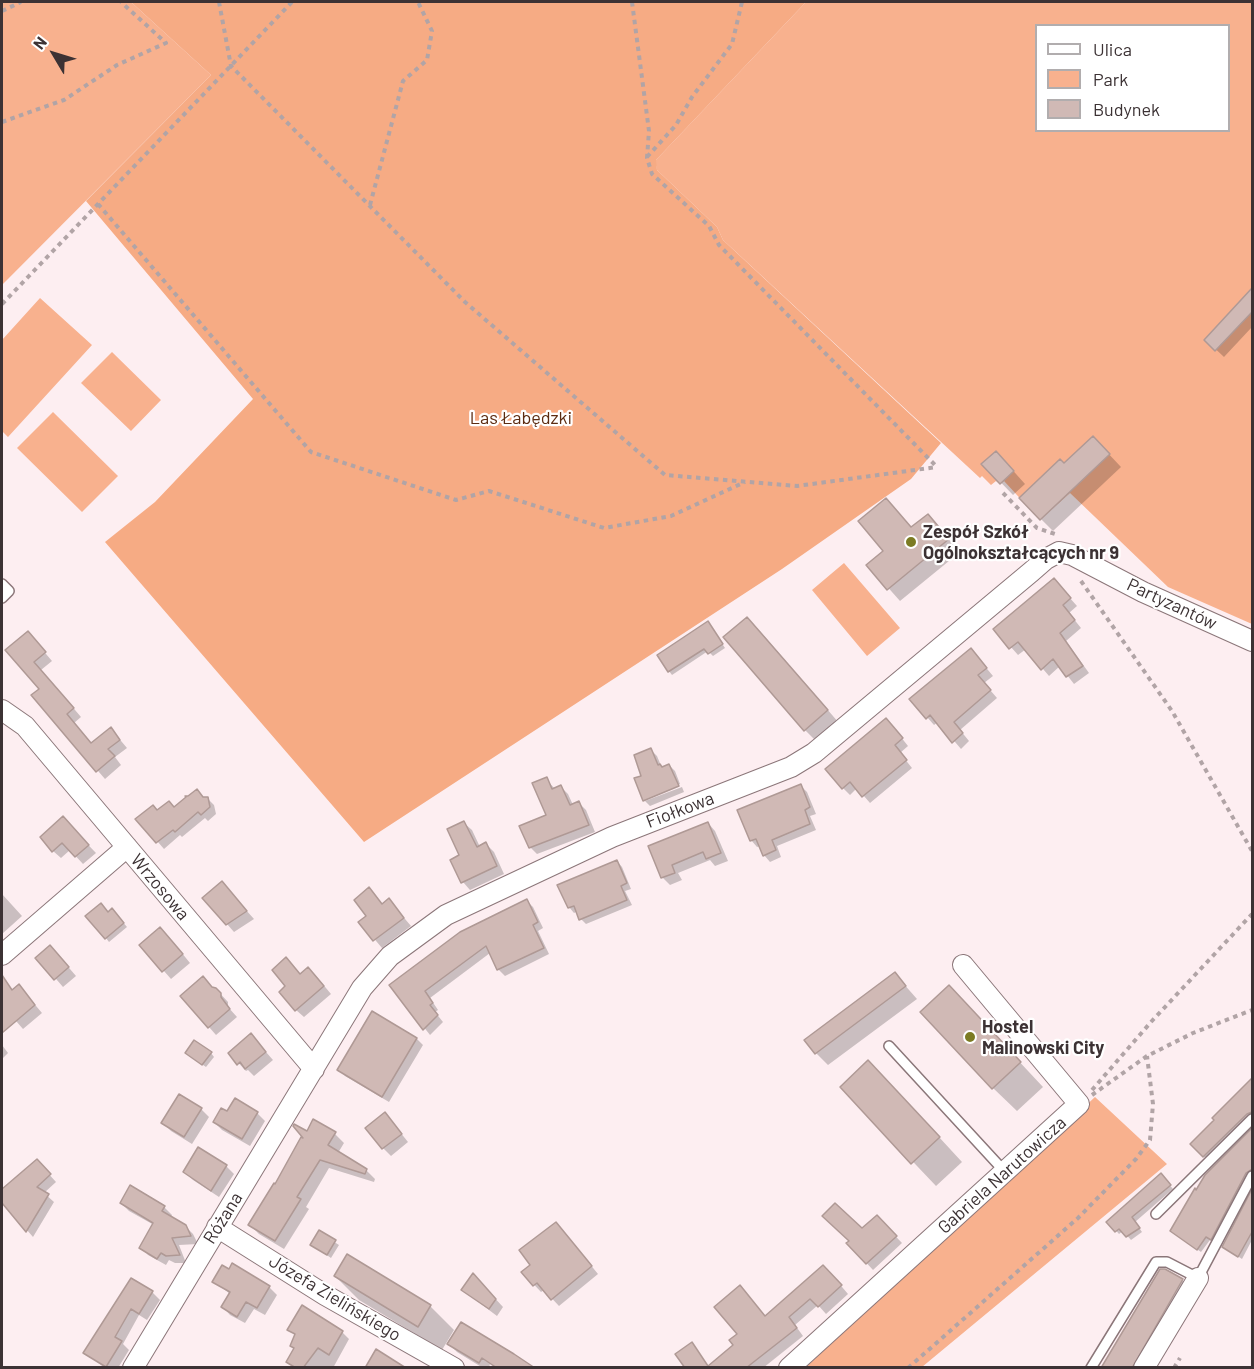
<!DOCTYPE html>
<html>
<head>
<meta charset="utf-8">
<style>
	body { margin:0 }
	#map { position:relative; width:1254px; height:1369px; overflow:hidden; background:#fdeef1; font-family:Barlow,sans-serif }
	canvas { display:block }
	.frame { position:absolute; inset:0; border:3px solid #3c3234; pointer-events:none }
	.legend { position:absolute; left:1035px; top:24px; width:195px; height:108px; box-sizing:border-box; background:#fff; border:2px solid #b1adae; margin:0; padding:8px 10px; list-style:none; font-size:18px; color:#3c3234 }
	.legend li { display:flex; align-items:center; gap:12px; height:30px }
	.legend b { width:30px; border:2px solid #b1adae }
	.north { position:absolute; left:24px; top:24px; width:60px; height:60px; -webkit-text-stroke:4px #fff; paint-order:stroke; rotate:308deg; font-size:16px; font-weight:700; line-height:24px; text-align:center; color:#3c3234 }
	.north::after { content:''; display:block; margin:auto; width:21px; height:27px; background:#3c3234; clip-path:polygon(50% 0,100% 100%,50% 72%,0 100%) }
</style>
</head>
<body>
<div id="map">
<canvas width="1254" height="1369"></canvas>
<div class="frame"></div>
<ul class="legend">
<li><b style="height:8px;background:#fff"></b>Ulica</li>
<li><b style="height:16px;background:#f8b18e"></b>Park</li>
<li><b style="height:16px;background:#d0b9b5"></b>Budynek</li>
</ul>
<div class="north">N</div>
</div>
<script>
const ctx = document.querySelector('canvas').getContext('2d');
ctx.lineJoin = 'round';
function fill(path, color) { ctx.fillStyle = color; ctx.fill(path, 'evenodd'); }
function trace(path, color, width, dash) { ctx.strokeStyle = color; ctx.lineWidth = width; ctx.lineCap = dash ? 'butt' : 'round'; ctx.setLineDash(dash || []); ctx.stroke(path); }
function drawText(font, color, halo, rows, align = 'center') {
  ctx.font = font + ' Barlow,sans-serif'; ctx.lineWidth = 4.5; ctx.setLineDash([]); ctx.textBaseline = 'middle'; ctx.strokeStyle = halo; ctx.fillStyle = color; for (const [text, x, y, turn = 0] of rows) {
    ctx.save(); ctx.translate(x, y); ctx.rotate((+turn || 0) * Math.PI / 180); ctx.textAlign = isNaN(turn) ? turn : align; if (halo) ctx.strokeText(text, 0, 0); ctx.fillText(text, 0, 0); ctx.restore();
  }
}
fill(new Path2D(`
	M2,2H131L211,75L2,285Z
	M806,2H1252V624L1168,587L1070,493L1040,520L1004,481L1000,484L996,481L991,485L982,476L980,478L723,240L717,227L657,170L655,161ZM1036,26H1228V130H1036Z
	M40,298L92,345L8,437L2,431V340Z
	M112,352L161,400L131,431L81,383Z
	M53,412L118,476L82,512L17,448Z
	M844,563L900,628L867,656L812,590Z
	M1095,1097L1167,1164L922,1367L805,1368Z`), '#f8b18e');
fill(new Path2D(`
	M131,2H806L656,160L657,170L717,227L723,240L941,443L911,479L782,569L364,842L105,542L155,502L253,399L86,201L211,75Z`), '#f6ab84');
fill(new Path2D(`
	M1252,291V327L1224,357L1206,340Z
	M1105,450L1121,467L1053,531L1041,519Z
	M983,464L1008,465L1025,484L1013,495Z
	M886,500L912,528L928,516L960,552L900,601L868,565L886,551Z
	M1061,588L1077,606L1069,613L1081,628L1066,641L1089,673L1074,684L1060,666L1049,676L1026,649L1018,655L995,629Z
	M711,627L725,648L713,656L708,651L672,675L669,671Z
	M759,630L839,723L817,742L805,730Z
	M35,641L52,661L41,670L81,717L74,723L91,745L111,729L127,748L115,757L121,765L105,779L33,696L41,689L8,650Z
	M978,658L993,676L984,683L997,698L960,730L969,741L961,749L938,722L934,725L912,700Z
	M893,727L908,746L900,753L912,768L870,803L857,788L850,795L843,788Z
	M651,750L657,756L662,768L669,765L675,771L680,784L645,799V801L643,776Z
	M546,779L555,789L561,787L568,794L573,805L579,803L586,810L595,832L537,854L530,847L548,816Z
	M800,785L807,792L816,814L810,816L816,830L777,846L781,857L770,862L764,855L760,846L757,847L751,840Z
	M682,787L684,792L650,806L645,801Z
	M204,798H207L214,805L216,814L208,821L205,818L182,837L180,835L164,849L138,819Z
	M464,823L472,830L480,847L486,844L494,852L504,874L470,890L463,882L452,861L461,856Z
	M708,823L715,831L728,861L715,866L710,860L678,873L682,880L670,885L662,877L650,847Z
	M70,826L96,853L83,864L70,850L61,858L53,851Z
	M617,861L622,867L631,889L625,891L632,905L586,924L581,919L578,911L574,913L569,907Z
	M369,889L383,905L389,900L411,926L382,948L360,922L368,916Z
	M229,891L254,919L234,932L227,924Z
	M2,894L22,916L2,934Z
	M527,901L533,907L543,928L538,931L549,954L505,976L499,970L490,953L430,998L438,1010L435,1012L443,1022L430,1035L391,985Z
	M109,914H116L127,927L109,942L106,938Z
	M168,936L190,963L171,979L141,945Z
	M58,955L76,976L63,987L38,958Z
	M895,974L917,999L828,1065L816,1053Z
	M300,975L316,976L331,994L304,1017L296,1010Z
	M7,984L13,991L26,994L42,1013L23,1029L2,1005V989Z
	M213,989H216L228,1002V1007L237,1017L216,1035L209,1027Z
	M972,1011L1043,1087L1017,1111L993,1088Z
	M373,1013L417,1039L423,1045L389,1102L345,1076L339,1069Z
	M251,1035L273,1060L254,1076L248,1070L246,1071L230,1054Z
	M2,1045L8,1053L2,1059Z
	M211,1053L214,1057L206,1067L190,1056Z
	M1252,1080V1117L1207,1160L1192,1144L1217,1120L1214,1118Z
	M892,1086L962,1162L936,1186L842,1087Z
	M201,1109L209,1117L192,1144L171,1131L163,1123Z
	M228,1113H257L265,1121L250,1146L222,1130L214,1122Z
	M314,1121L335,1134L344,1143L338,1153L366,1170L375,1179L374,1182L329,1168L306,1207L309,1209L284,1249L259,1234L250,1225L308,1143Z
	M392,1122L408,1142L391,1156L383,1148Z
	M1252,1130V1174L1214,1242L1210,1240L1201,1252L1175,1234L1206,1176Z
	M37,1161L56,1182L44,1193L54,1202L33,1237L2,1201V1191Z
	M226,1166L234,1174L219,1197L193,1180L185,1172Z
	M1161,1175L1173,1189L1135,1222L1142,1232L1131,1240L1123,1231L1119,1234L1108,1222Z
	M1252,1193V1240L1242,1259L1224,1247Z
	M121,1203L164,1207L172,1215L171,1217L185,1226L193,1234L198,1244L179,1245L186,1263H175L169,1260L166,1265L148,1255L141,1247L154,1225L129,1211Z
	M877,1217L902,1243L873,1270L848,1243Z
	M563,1231L598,1274L559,1306L544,1290L541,1292L523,1273Z
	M319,1232L339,1245L331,1258L312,1245Z
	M233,1265L269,1287L277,1295L265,1315L254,1309L245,1323L230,1315L223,1307L230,1294L214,1281L229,1271Z
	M1165,1270L1182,1280L1191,1289L1144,1368H1102Z
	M831,1274L848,1294L826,1314L818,1305L795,1325L803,1336L763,1368H687L692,1344L709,1367Z
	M335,1276L430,1306L454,1330L442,1350L359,1300Z
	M132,1280L152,1292L160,1300L147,1320L139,1315L123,1344L129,1350L118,1368H105L85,1353Z
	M481,1283L503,1307L497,1316L465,1292Z
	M289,1330L342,1332L349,1339L333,1368H294L288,1361L295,1349L292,1346L296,1336Z
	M449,1344L529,1368H495L490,1364L489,1368H483L457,1352Z`), '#0003');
const building = new Path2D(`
	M1252,288V312L1215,351L1204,340Z
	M1093,436L1110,454L1040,520L1019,498L1060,459L1064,463Z
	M996,451L1014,471L1000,484L981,464Z
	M886,498L911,527L928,514L949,539L887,590L866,565L883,551L858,521Z
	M1054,578L1071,598L1063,605L1075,620L1060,633L1083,666L1066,677L1053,659L1041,670L1018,642L1009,649L993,629Z
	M747,617L828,710L804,731L723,637Z
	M708,621L723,644L708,654L704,649L668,672L657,655Z
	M28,631L46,652L34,662L74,708L67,714L91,743L111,727L120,740L108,749L115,756L96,772L31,695L39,689L5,650Z
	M971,648L987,668L978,675L991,690L954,722L963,733L952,743L930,715L926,719L909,699Z
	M886,718L903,738L895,745L907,760L862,797L850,782L842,789L825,769Z
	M651,748L658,765L660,764L662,767L669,764L679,786L643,801L634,778L641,776L634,755Z
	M547,777L552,789L561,785L570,805L579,801L589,825L529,848L519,826L546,815L532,783Z
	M801,784L810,807L805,810L810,824L772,840L776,850L763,856L756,839L750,841L737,810Z
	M197,789L203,797H208L210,807L201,815L198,812L175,832L173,830L156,843L135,819L153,805L157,810L169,801L174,807L186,797L185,796H188Z
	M63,816L89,845L75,857L62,843L52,852L40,837Z
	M464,821L477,847L486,842L497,866L461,883L450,860L459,855L447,829Z
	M708,822L721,853L706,859L703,852L672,865L675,873L661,878L648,846Z
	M617,860L627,883L621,886L627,900L579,920L574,906L568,908L557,885Z
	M222,881L247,911L226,925L202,898Z
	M369,887L382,904L389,898L404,918L373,941L358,922L366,916L354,900Z
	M527,899L538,922L533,925L544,948L497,970L486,946L425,991L433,1003L430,1005L438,1015L423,1030L389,985L460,932Z
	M101,903L108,912L112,908L124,923L105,939L85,916Z
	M160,927L183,954L162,972L139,945Z
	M50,945L69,967L54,980L35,958Z
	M286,957L300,974L308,967L324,986L295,1011L279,992L285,986L272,970Z
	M895,972L906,986L815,1054L804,1040Z
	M2,975L12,990L19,984L35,1005L2,1033Z
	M203,976L212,987L216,988L221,993V997L230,1009L208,1028L180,996Z
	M949,985L1021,1062L992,1089L920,1012Z
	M372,1011L417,1038L382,1097L337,1070Z
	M251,1033L266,1052L245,1069L240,1062L237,1065L228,1053Z
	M194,1040L212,1052L202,1065L185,1053Z
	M868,1060L940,1137L911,1164L840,1087Z
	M1252,1078V1112L1247,1114L1203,1157L1190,1144L1214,1120L1212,1118Z
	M179,1094L202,1108L184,1137L161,1123Z
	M235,1098L258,1112L242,1139L213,1122L221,1108L227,1111Z
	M385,1112L402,1134L382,1149L365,1128Z
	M313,1119L336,1132L328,1145L367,1169L365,1174L320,1160L297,1197L301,1199L275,1241L248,1225L274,1183L275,1184L301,1137L303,1138L293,1126L294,1124L307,1131Z
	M1252,1128V1169L1246,1173L1211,1240L1206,1237L1197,1250L1170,1231L1195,1188L1196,1190L1205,1175Z
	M198,1147L227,1165L211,1191L183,1172Z
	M37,1159L51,1174L37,1187L49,1194L26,1232L2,1203V1189Z
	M1161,1173L1171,1185L1132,1217L1140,1228L1126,1237L1119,1229L1115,1232L1106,1222Z
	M130,1185L165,1206L162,1211L186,1225L191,1236L172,1238L180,1255L166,1256L161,1253L157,1259L139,1248L153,1223L120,1203Z
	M1252,1189V1232L1238,1257L1222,1247Z
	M835,1203L862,1228L877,1215L897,1236L866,1264L846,1243L849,1241L822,1216Z
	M556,1222L592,1266L551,1300L537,1283L533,1286L521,1272L530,1265L519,1250Z
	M319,1230L336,1240L327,1255L310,1245Z
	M347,1254L431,1305L418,1327L334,1276Z
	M232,1263L270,1286L257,1308L246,1302L237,1317L221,1307L230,1292L212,1282L222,1265L229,1269Z
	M823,1265L842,1285L818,1307L810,1299L789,1317L797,1328L746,1368H685L675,1354L692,1342L708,1366L733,1345L729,1340L737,1334L714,1307L740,1285L765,1316Z
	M1160,1269H1165L1183,1279L1132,1368H1101Z
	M473,1273L496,1299L489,1309L461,1290Z
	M131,1278L153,1291L139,1314L131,1309L115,1337L122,1341L106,1367L83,1353Z
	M302,1305L343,1331L329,1355L318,1348L303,1368H296L286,1362L294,1348L290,1346L295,1334L287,1330Z
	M461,1322L514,1354L535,1368H497L482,1358L479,1363L447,1344Z
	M376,1349L406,1368H365Z`);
fill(building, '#d0b9b5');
trace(building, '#af9995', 1.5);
const service = new Path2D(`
	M2,584L9,591L2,598
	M889,1046L1005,1172
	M1156,1214L1252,1119
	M1091,1368L1156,1262H1167L1198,1278L1252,1176`);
const minor = new Path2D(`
	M2,710L25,726L314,1069
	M2,955L127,847
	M217,1227L325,1295L454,1368
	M133,1368L362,988L390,956L446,915L612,837L791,767L814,753L1031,572L1046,559L1059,552L1072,555L1143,592L1252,641
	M789,1368L1079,1104L963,965
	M1144,1368L1198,1278`);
trace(service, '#8b7679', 12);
trace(minor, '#8b7679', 22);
trace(new Path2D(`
	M219,2L231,66L465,302L665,475L797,486L937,467
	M632,2L649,131L647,158L652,174L709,226L719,245L936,466
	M2,11L21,2
	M2,122L64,100L117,65L166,43L121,2
	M647,157L676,125L692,97L732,44L742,2
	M98,204L311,452L456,500L489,491L604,528L671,516L745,482
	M370,205L403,81L427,60L432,31L418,2
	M2,304L292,2
	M1003,493L1037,528L1055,534
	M1081,581L1172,711L1252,851
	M1092,1090L1151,1022L1252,914
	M1092,1095L1147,1056L1193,1033L1252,1010
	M908,1368L1078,1218L1136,1159L1150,1140L1153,1104L1147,1056
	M1174,1368L1180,1358`), '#b1a4a6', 4, [4.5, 4.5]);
trace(service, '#fff', 9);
trace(minor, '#fff', 20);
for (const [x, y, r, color] of [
	[911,542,6,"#7b7b23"],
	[970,1037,6,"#7b7b23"]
]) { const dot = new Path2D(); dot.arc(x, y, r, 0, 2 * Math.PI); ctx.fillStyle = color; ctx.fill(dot); trace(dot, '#fff', 2); }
drawText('18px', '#5c2c11', '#fff', [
	["Las Łabędzki",521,418]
]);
drawText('bold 18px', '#3c3234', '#fff', [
	["Zespół Szkół",923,532],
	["Ogólnokształcących nr 9",923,553],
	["Hostel",982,1027],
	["Malinowski City",982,1048]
], 'left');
drawText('18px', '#3c3234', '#fff', [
	["Partyzantów",1172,604,25],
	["Fiołkowa",680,810,-21],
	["Wrzosowa",160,887,50],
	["Gabriela Narutowicza",1002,1175,-42],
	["Różana",223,1218,-58],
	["Józefa Zielińskiego",335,1298,31]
]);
</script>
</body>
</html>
